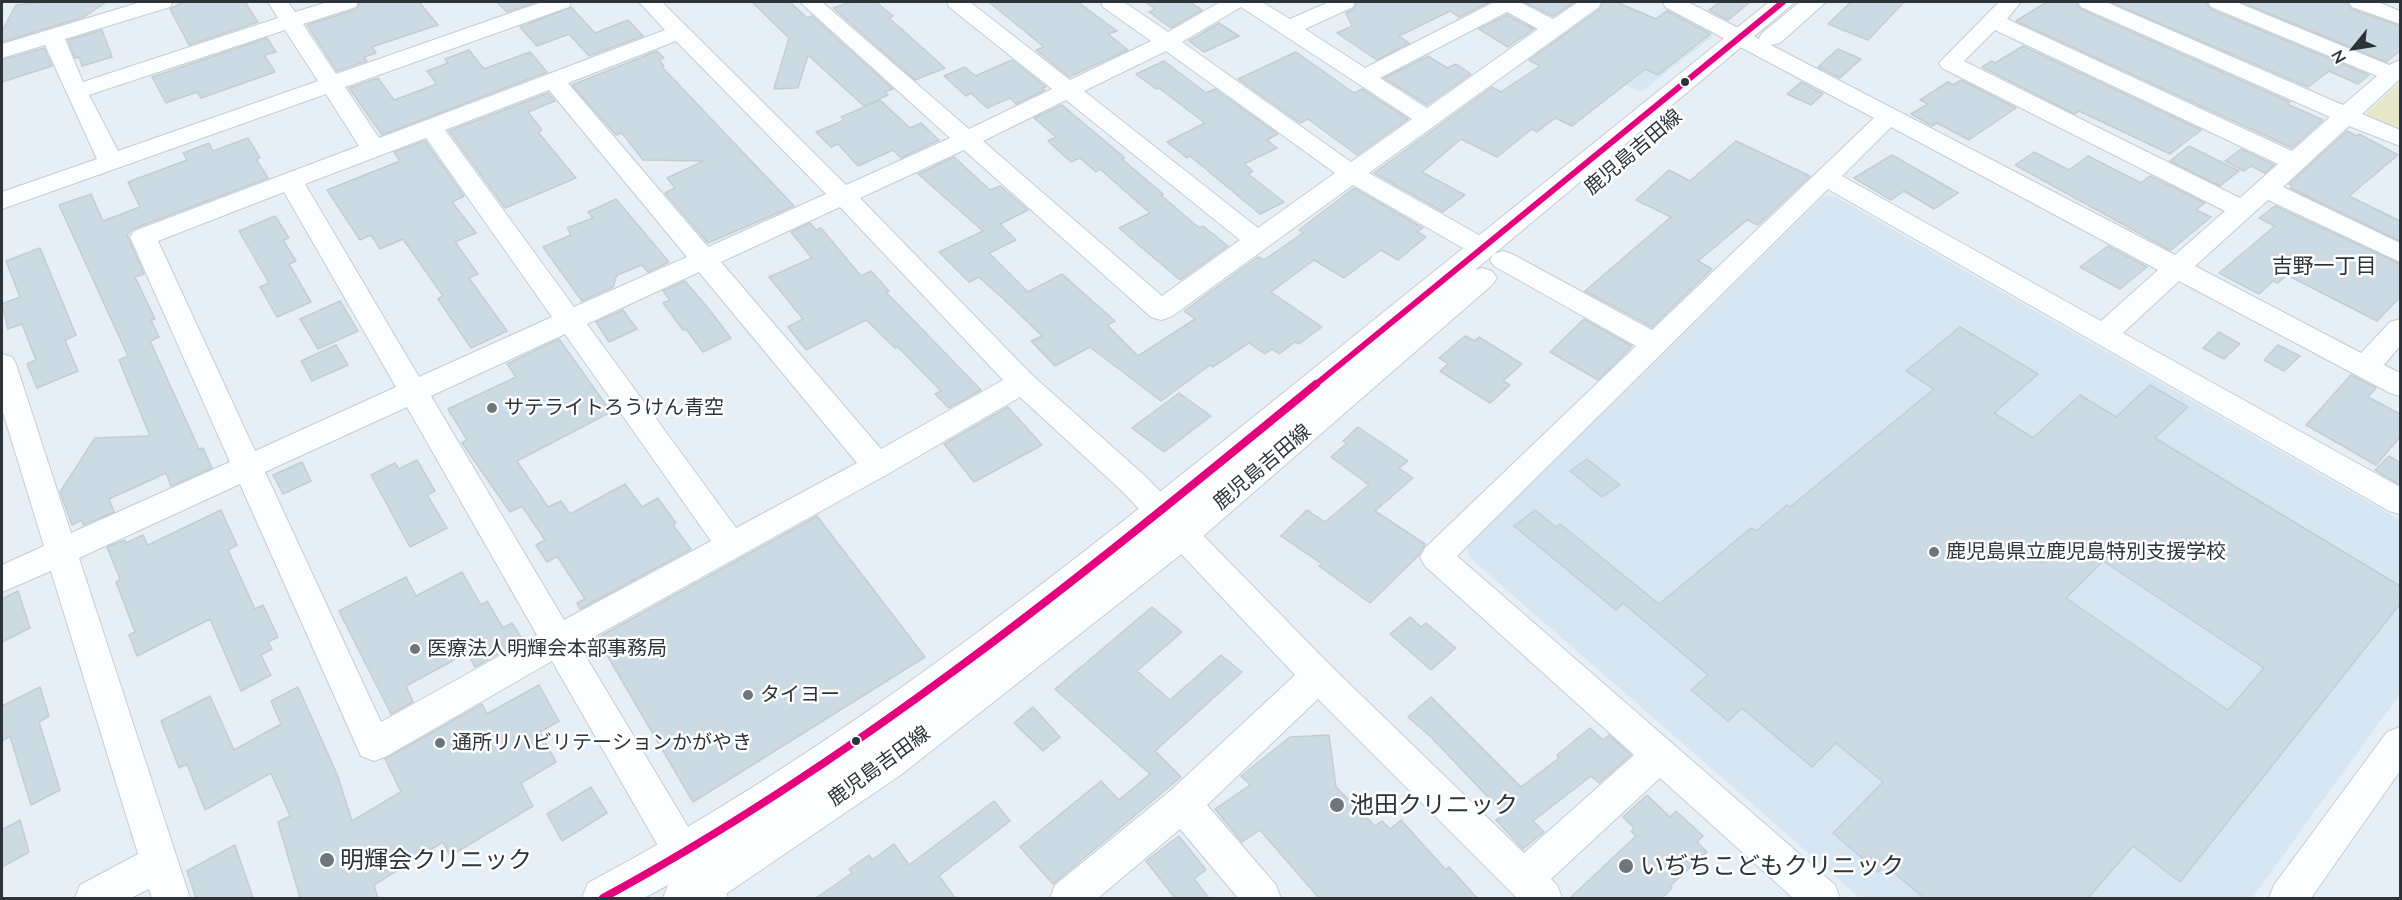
<!DOCTYPE html>
<html>
<head>
<meta charset="utf-8">
<style>
	body { margin:0 }
	#map { position:relative; width:2402px; height:900px; overflow:hidden; background:#e6eff6; font-family:Lato,sans-serif }
	canvas { display:block }
	.frame { position:absolute; inset:0; border:3px solid #2d3439; pointer-events:none }
	.north { position:absolute; left:2324px; top:18px; width:60px; height:60px; -webkit-text-stroke:4px #fff; paint-order:stroke; rotate:240deg; font-size:16px; font-weight:700; line-height:24px; text-align:center; color:#2d3439 }
	.north::after { content:''; display:block; margin:auto; width:21px; height:27px; background:#2d3439; clip-path:polygon(50% 0,100% 100%,50% 72%,0 100%) }
</style>
</head>
<body>
<div id="map">
<canvas width="2402" height="900"></canvas>
<div class="frame"></div>
<div class="north">N</div>
</div>
<script>
const ctx = document.querySelector('canvas').getContext('2d');
ctx.lineJoin = 'round';
function fill(path, color) { ctx.fillStyle = color; ctx.fill(path, 'evenodd'); }
function trace(path, color, width, dash) { ctx.strokeStyle = color; ctx.lineWidth = width; ctx.lineCap = dash ? 'butt' : 'round'; ctx.setLineDash(dash || []); ctx.stroke(path); }
function drawText(font, color, halo, rows, align = 'center') {
  ctx.font = font + ' Lato,"Noto Sans JP",sans-serif'; ctx.lineWidth = 5; ctx.setLineDash([]); ctx.textBaseline = 'middle'; ctx.strokeStyle = halo; ctx.fillStyle = color; for (const [text, x, y, turn = 0] of rows) {
    ctx.save(); ctx.translate(x, y); ctx.rotate((+turn || 0) * Math.PI / 180); ctx.textAlign = isNaN(turn) ? turn : align; if (halo) ctx.strokeText(text, 0, 0); ctx.fillText(text, 0, 0); ctx.restore();
  }
}
fill(new Path2D(`
	M1669,7L1709,28L1713,36L1641,92L1589,69Z
	M1824,196L1836,197L2400,520V694L2252,898H1860L1469,557L1467,547Z`), '#d6e6f3');
fill(new Path2D(`
	M2400,82V133L2366,119V114Z`), '#e7e8ca');
const building = new Path2D(`
	M46,2H106L84,17L2,42V31L16,5Z
	M183,2H245L258,22L189,45L170,9Z
	M360,2H419L438,25L372,47L376,53L364,57L367,61L337,71L307,25L357,9Z
	M497,2H537L507,12Z
	M752,2H790L807,18L812,16L893,89L885,92L888,95L864,106L808,55L798,88L774,89L789,38Z
	M851,2H876L893,16L889,18L945,68L915,80L833,8Z
	M989,2H1078L1117,31L1108,34L1128,50L1069,77L1036,50L1044,47Z
	M1145,2H1190L1202,10L1171,28L1149,12L1155,9Z
	M1357,2H1490L1459,17L1450,11L1399,36L1409,43L1377,60L1337,33L1352,26L1346,13L1354,9Z
	M1524,2H1575L1553,16Z
	M1603,2H1616L1656,19L1667,11L1710,34L1658,75L1645,69L1572,126L1555,118L1537,132L1532,129L1497,157L1461,139L1422,172L1465,195L1443,212L1374,173L1492,87L1501,92L1540,66L1529,60L1600,9Z
	M1720,2H1750L1728,20L1709,10Z
	M1851,2H1904L1868,40L1828,24Z
	M2047,2H2076L2080,9L2290,102L2287,104L2323,120L2292,148L2016,21Z
	M2110,2H2206L2210,9L2369,75L2358,84L2329,71L2308,87Z
	M2241,2H2347L2351,9L2400,26V51L2386,62Z
	M571,7L595,33L628,20L643,36L589,56L569,34L537,46L520,27Z
	M1507,15L1534,29L1508,47L1479,29Z
	M1219,23L1239,36L1204,52L1189,41Z
	M102,30L112,57L82,66L79,57L75,58L68,40Z
	M267,38L276,52L264,55L275,72L201,98L197,92L166,103L152,77Z
	M2023,46L2201,130L2170,154L2079,111L2075,114L1982,67L1992,61L1995,63Z
	M44,48L52,66L2,82V60Z
	M1838,49L1861,59L1840,78L1818,67Z
	M469,50L484,69L530,52L547,72L382,135L349,88L378,78L394,100L437,84L427,71L448,63L445,59Z
	M657,51L664,58L659,60L664,66L662,67L794,206L708,243L665,193L675,188L667,178L704,161L643,160L622,133L616,135L572,85Z
	M1296,52L1354,93L1362,89L1408,119L1357,155L1308,119L1300,123L1238,79Z
	M1428,56L1447,68L1456,64L1471,74L1427,105L1384,78Z
	M1012,60L1046,87L1042,88L1045,90L1016,104L1010,98L987,108L971,93L966,96L944,76L965,67L975,76Z
	M1164,61L1206,93L1215,89L1278,134L1267,140L1277,148L1244,164L1253,171L1248,174L1284,202L1260,214L1190,156L1187,158L1167,142L1205,123L1159,88L1156,89L1136,74Z
	M1961,80L2016,108L1969,140L1937,123L1932,126L1911,114L1928,104L1920,100L1948,82L1953,85Z
	M1801,82L1823,94L1811,105L1787,94Z
	M548,93L555,101L528,112L542,130L538,132L576,178L505,208L449,131Z
	M880,100L910,128L921,123L939,140L901,158L893,150L858,166L838,144L831,147L816,132L840,122L844,119L841,117Z
	M1062,105L1125,158L1122,159L1163,194L1161,195L1199,228L1203,226L1228,246L1180,280L1140,246L1119,228L1150,213L1100,169L1096,172L1080,158L1071,162L1048,141L1056,137L1034,118Z
	M2347,131L2357,136L2359,134L2398,155L2349,196L2400,221V241L2290,188L2293,186L2289,184Z
	M248,138L260,158L256,159L268,178L133,229L127,235L144,274L135,277L155,319L151,320L159,337L150,341L199,449L203,448L212,468L171,486L166,473L109,499L114,512L83,525L82,520L72,525L60,492L95,438L150,436L119,360L128,356L59,205L91,194L103,221L140,207L128,182L187,160L183,153L209,143L213,151Z
	M425,141L464,196L452,202L476,233L455,242L478,274L469,278L507,331L471,348L438,299L443,296L403,239L380,249L371,235L360,240L327,190L400,161L394,152Z
	M1736,141L1810,176L1758,225L1747,220L1698,261L1712,269L1652,327L1585,291L1671,217L1636,200L1669,170L1690,181Z
	M2189,146L2239,171L2220,186L2170,161Z
	M2241,149L2274,165L2265,173L2251,166L2244,171L2225,161Z
	M2034,152L2069,170L2088,156L2141,183L2150,176L2205,203L2196,210L2211,217L2171,250L2168,249L2015,165Z
	M1892,155L1958,193L1934,209L1904,191L1891,200L1854,178Z
	M954,157L990,190L1000,186L1028,210L1000,224L1016,240L989,253L1028,292L1062,274L1115,321L1107,325L1138,356L1195,319L1184,311L1258,257L1264,260L1303,233L1299,230L1354,188L1423,228L1417,232L1426,237L1398,260L1381,250L1344,278L1314,260L1271,292L1322,327L1299,344L1295,342L1279,354L1272,349L1265,354L1249,343L1213,367L1210,365L1161,401L1090,347L1055,366L1031,341L1042,336L1009,304L979,277L969,282L939,252L983,231L918,174Z
	M616,199L669,262L648,272L642,265L617,275L613,287L582,301L543,247L571,235L567,228L593,218L588,212Z
	M2275,206L2400,264V297L2377,321L2287,275L2278,283L2273,281L2259,294L2219,273L2275,226L2259,218Z
	M275,216L289,238L283,240L296,261L289,264L311,302L277,317L260,287L269,283L239,231Z
	M810,223L816,230L821,228L861,276L871,271L889,291L886,292L981,390L949,408L935,394L941,391L898,347L895,348L866,320L806,350L788,327L803,319L769,277L812,258L791,232Z
	M2108,246L2147,267L2120,289L2080,267Z
	M40,248L76,335L65,340L78,371L37,388L27,364L36,360L22,324L8,329L2,304L20,297L6,261Z
	M685,281L708,308L731,338L703,352L686,329L683,330L663,303L670,300L663,291Z
	M340,301L358,331L318,349L300,319Z
	M623,310L637,329L609,342L596,322Z
	M1584,319L1632,346L1598,380L1550,352Z
	M1960,327L2038,374L1994,413L2033,438L2080,395L2116,417L2150,385L2188,407L2155,438L2400,586V604L2180,882L2133,846L2088,898H1924L1885,865L1878,872L1833,833L1883,782L1836,743L1812,767L1742,708L1728,721L1691,690L1708,675L1623,603L1616,610L1514,526L1535,510L1556,527L1560,524L1659,604L1751,528L1756,531L1787,505L1790,507L1934,389L1906,371ZM2103,561L2264,668L2228,710L2066,598Z
	M2219,332L2240,344L2224,359L2203,348Z
	M1465,336L1475,341L1479,337L1522,364L1503,381L1510,385L1490,403L1440,371L1448,364L1439,358Z
	M559,339L611,412L517,461L548,507L561,501L570,514L625,484L642,507L658,498L676,523L673,525L691,549L580,609L577,603L585,599L557,556L547,562L536,545L545,540L522,506L510,512L462,443L467,440L448,409L516,377L507,364Z
	M336,345L348,365L312,381L301,361Z
	M2278,345L2300,356L2284,371L2264,360Z
	M2351,375L2376,388L2368,397L2400,414V437L2376,465L2306,425Z
	M1179,393L1211,416L1164,452L1132,428Z
	M1008,407L1042,445L974,482L944,444Z
	M1358,427L1408,461L1399,468L1413,478L1375,511L1425,544L1419,555L1370,603L1319,566L1322,564L1281,536L1307,510L1325,522L1369,485L1331,457L1347,443L1343,441Z
	M2389,456L2400,463V485L2375,470Z
	M1587,459L1620,485L1602,497L1570,471Z
	M417,460L435,491L427,495L447,528L410,547L371,475L395,463L399,469Z
	M302,462L311,481L283,494L273,475Z
	M221,510L237,545L228,550L255,609L263,605L278,637L268,642L272,649L261,655L271,675L241,691L210,619L137,656L129,635L135,632L116,582L120,579L107,547L125,540L126,543L143,535L148,545Z
	M817,516L925,657L693,802L597,638Z
	M462,572L481,605L487,601L503,628L512,623L523,640L475,667L467,653L406,686L413,702L391,714L339,611L406,577L416,596Z
	M18,591L30,628L2,642V599Z
	M1152,607L1182,632L1137,671L1170,700L1221,655L1242,672L1155,751L1181,777L1053,884L1020,847L1101,781L1119,800L1150,774L1055,689Z
	M1410,617L1421,627L1426,623L1456,648L1431,670L1390,634Z
	M539,685L559,721L540,732L556,762L521,783L533,806L450,856L443,842L374,885L378,898H300L278,822L290,816L271,773L205,810L187,764L179,768L161,721L210,696L234,750L281,724L271,701L298,687L337,774L352,821L401,792L385,759L482,704L487,714Z
	M40,687L49,716L39,722L60,790L31,805L10,736L2,741V706Z
	M1431,697L1521,787L1559,758L1557,755L1590,728L1603,740L1609,735L1631,755L1599,783L1591,776L1533,821L1544,832L1523,849L1496,820L1504,814L1432,738L1408,717Z
	M1033,707L1060,737L1043,751L1014,723Z
	M1329,735L1336,787L1375,826L1382,821L1390,829L1401,820L1446,870L1449,867L1477,898H1319L1260,830L1242,842L1215,809L1250,785L1241,776L1290,737Z
	M591,787L607,813L562,841L547,814Z
	M1647,795L1670,817L1676,811L1703,836L1697,842L1707,852L1670,886L1672,888L1662,898H1570L1636,836L1631,831L1634,828L1623,817Z
	M994,801L1010,821L939,876L955,898H816L852,873L849,869L869,855L872,860L894,844L909,865Z
	M20,820L29,852L2,867V830Z
	M1179,836L1206,870L1194,879L1209,898H1175L1146,861Z
	M235,845L253,898H196L187,871Z`);
fill(building, '#ccdae4');
trace(building, '#c6cdd2', 1.5);
const minor = new Path2D(`
	M141,2H173L170,7L65,39L83,82L278,18L268,2H288L295,12L328,2H358L356,7L303,24L336,74L542,2H571L569,7L345,87L379,138L665,30L639,2H662L846,185L950,138L800,2H822L969,129L1052,89L949,7L947,2H970L1070,80L1151,41L1103,7L1101,2H1124L1168,32L1220,2H1262L1290,19L1329,2H1355L1353,7L1305,29L1365,68L1494,2H1520L1553,19L1578,2H1601L1599,7L1369,173L1493,243L1497,249L1494,254L1503,251L1512,254L1652,330L1874,118L1665,7L1663,2H1688L2175,255L2225,211L1942,68L1939,63L1999,2H2021L2007,19L2292,151L2330,117L2081,7L2078,2H2106L2343,105L2377,76L2211,7L2208,2H2236L2389,65L2400,60V79L2362,114L2400,130V146L2349,126L2283,187L2400,243V262L2268,200L2195,266L2361,353L2390,322L2400,319V346L2384,365L2400,373V396L2390,393L2179,281L2123,333L2400,487V514L2389,511L1828,189L1457,556L1835,885L1840,898H1793L1660,778L1551,879L1557,885L1562,898H1517L1318,699L1207,805L1276,885L1281,898H1238L1180,829L1098,898H1050L1055,885L1169,792L1295,675L1123,492L1020,397L888,474L579,645L723,885L728,898H688L552,661L387,756L374,761L361,756L240,484L79,558L190,898H152L149,889L131,898H75L80,885L138,854L51,571L2,592V565L44,546L2,409V354L12,357L16,364L71,533L230,462L130,237L134,231L359,146L326,94L2,209V192L97,159L45,45L2,58V44ZM1241,7L1412,119L1351,162L1182,42ZM1507,12L1538,29L1427,108L1380,78ZM285,30L318,81L118,151L89,95ZM1995,30L2278,164L2240,198L1964,61ZM676,41L826,194L708,247L568,83ZM1166,51L1335,173L1258,228L1084,91ZM549,90L687,257L574,307L445,130ZM1066,100L1240,240L1162,296L983,141ZM1891,127L2158,270L2101,321L1842,176ZM426,138L552,317L419,377L305,184ZM964,150L1151,317L1161,320L1171,317L1353,185L1475,255L1484,258L1493,255L1490,260L1494,266L1636,346L1425,548L1420,557L1425,566L1634,755L1524,853L1330,665L1145,476L1032,375L860,198ZM284,192L396,387L255,451L158,241ZM840,207L1003,380L881,449L721,262ZM699,272L857,463L736,528L587,324ZM565,334L711,541L564,620L431,396ZM407,407L537,635L381,722L265,472Z
	M2349,2H2378L2400,11V24L2352,7Z
	M2400,727V771L2311,898H2269L2274,885L2387,732Z`);
const major = new Path2D(`
	M1769,2H1795L1475,270L1482,268L1492,271L1497,278L1492,285L1193,545L902,774L720,898H663L668,885L644,898H582L588,883C835,752 1055,577 1272,402C1438,268 1604,135 1769,2Z
	M1800,2H1826L1780,43L1771,45L1762,43L1759,38L1762,33Z`);
trace(minor, '#c5ccd2', 2);
trace(major, '#c5ccd2', 2);
fill(minor, '#fbfdfe');
fill(major, '#fbfdfe');
trace(new Path2D(`
	M1315,385L1783,2`), '#e5007d', 6);
trace(new Path2D(`
	M603,898C861,758 1090,569 1316,384`), '#e5007d', 8);
for (const [x, y, r, color] of [
	[1685,82,5,"#2d3439"],
	[492,408,6,"#6e757b"],
	[1934,552,6,"#6e757b"],
	[415,649,6,"#6e757b"],
	[748,695,6,"#6e757b"],
	[856,741,5,"#2d3439"],
	[440,743,6,"#6e757b"],
	[1337,805,8,"#6e757b"],
	[327,860,8,"#6e757b"],
	[1626,866,8,"#6e757b"]
]) { const dot = new Path2D(); dot.arc(x, y, r, 0, 2 * Math.PI); ctx.fillStyle = color; ctx.fill(dot); trace(dot, '#fff', 2); }
drawText('20px', '#2d3439', '#fff', [
	["鹿児島吉田線",1633,152,-40],
	["鹿児島吉田線",1262,467,-40],
	["鹿児島吉田線",879,766,-36]
]);
drawText('20px', '#2d3439', '#fff', [
	["サテライトろうけん青空",504,408],
	["鹿児島県立鹿児島特別支援学校",1946,552],
	["医療法人明輝会本部事務局",427,649],
	["タイヨー",760,695],
	["通所リハビリテーションかがやき",452,743]
], 'left');
drawText('21px', '#2d3439', '#fff', [
	["吉野一丁目",2324,266]
]);
drawText('24px', '#2d3439', '#fff', [
	["池田クリニック",1350,805],
	["明輝会クリニック",340,860],
	["いぢちこどもクリニック",1640,866]
], 'left');
</script>
</body>
</html>
